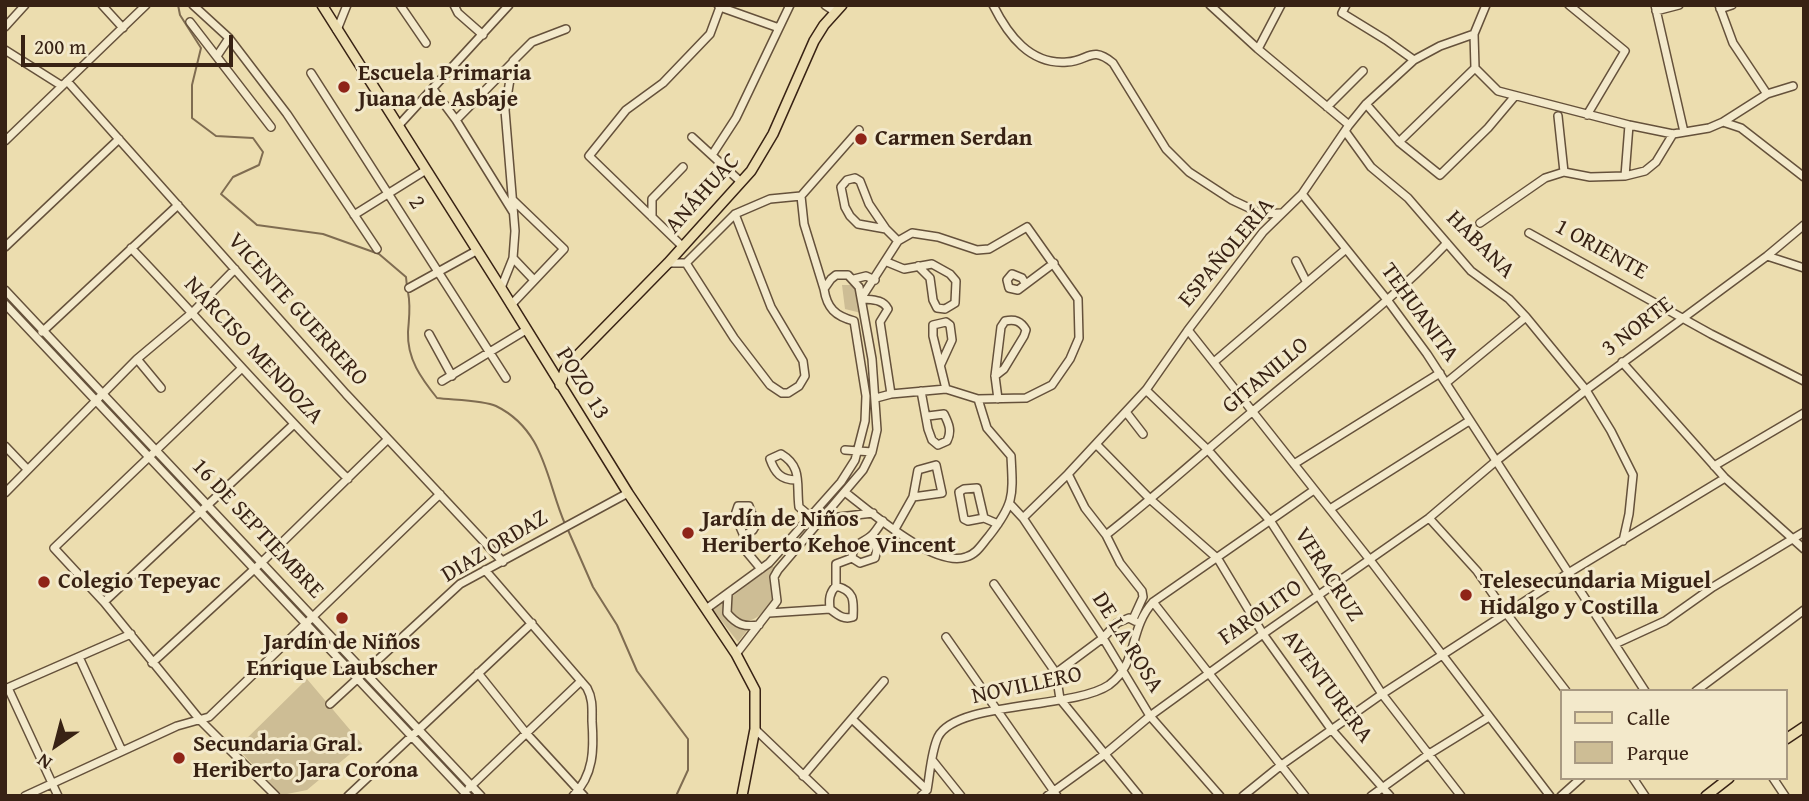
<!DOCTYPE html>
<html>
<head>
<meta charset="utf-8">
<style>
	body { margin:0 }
	#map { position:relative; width:1809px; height:801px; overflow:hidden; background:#ecddaf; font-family:"Gentium Book Plus",serif }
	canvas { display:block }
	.frame { position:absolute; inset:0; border:7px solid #382214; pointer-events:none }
	.legend { position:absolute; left:1560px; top:689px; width:228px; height:91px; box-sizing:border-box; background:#f3e9cb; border:2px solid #a89982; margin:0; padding:9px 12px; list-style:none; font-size:21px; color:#382214 }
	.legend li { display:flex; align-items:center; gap:14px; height:35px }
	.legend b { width:35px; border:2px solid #a89982 }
	.north { position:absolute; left:21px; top:710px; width:70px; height:70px; -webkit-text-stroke:5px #f3e9cb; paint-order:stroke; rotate:215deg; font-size:19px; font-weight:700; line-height:28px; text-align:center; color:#382214 }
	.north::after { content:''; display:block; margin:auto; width:24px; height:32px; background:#382214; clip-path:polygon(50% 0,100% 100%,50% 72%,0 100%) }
	.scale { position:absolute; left:21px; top:35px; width:212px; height:32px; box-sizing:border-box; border:4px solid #382214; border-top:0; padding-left:9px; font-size:21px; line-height:24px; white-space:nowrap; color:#382214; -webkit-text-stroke:5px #f3e9cb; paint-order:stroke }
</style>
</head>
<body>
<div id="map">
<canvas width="1809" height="801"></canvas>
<div class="frame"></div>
<ul class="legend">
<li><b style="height:9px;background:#ecddaf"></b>Calle</li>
<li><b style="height:19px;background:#cdbd95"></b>Parque</li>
</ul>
<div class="north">N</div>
<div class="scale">200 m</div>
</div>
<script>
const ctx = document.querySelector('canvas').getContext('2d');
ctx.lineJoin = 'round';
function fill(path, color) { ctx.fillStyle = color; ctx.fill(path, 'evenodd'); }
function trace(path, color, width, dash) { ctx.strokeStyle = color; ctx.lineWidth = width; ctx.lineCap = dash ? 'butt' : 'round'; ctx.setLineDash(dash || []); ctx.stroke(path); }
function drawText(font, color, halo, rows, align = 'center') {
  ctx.font = font + ' "Gentium Book Plus",serif'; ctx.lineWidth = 6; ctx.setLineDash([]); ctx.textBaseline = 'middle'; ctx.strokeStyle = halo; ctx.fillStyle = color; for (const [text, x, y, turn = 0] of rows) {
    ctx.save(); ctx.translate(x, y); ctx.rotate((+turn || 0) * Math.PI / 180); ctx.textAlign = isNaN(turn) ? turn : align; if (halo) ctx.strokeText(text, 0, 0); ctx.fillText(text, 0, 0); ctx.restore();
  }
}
fill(new Path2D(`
	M842,285H855L860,289L861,313L845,309Z
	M770,567H774L772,581L774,599C761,615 749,631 730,613L729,599Z
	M726,598V611L749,628L738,642L713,610Z
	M307,679L362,744L307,790L282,795L237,748Z`), '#cdbd95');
trace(new Path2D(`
	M178,5L180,15L201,48L192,85V118L216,136L253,138L263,152L259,165L233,177L221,194L257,225L323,234L379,254L406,277L407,287
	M408,292C411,307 409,317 408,332C407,359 421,378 437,398C453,400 483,400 496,406C545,430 546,480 565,524
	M568,530L593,587L617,625L637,671L688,739V770L676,796`), '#7f6c51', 2);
const minor = new Path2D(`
	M102,5L123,28
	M193,5L229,38L287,114L377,249
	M400,5L426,43
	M454,5L458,13L483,35
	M825,5L834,11
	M993,5C1008,35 1030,65 1067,62C1089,61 1091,45 1113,63L1166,149L1189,172L1232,200L1262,214L1281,213
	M1210,5L1258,49L1349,125
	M1346,5L1342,13L1386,40L1414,60
	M1486,5L1474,34L1475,68L1498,91L1629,125L1673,134L1709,128L1723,122L1741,128L1804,177
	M1569,5L1625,51L1587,115
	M1655,5L1684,132
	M1719,5L1733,43L1767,94
	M720,7L779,28
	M1720,9L1732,5
	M1656,11L1679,5
	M190,22L271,127
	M5,27L25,5
	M337,30L347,5
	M1258,49L1281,5
	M5,50L62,86
	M217,56L229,38
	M311,73L506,378
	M67,81L346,394L503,562
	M433,89L456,120L513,212
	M1366,104L1399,142L1440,175L1488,128L1515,96
	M1327,107L1363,71
	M1558,116L1564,172
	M456,120L512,63
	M1723,122L1767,94L1793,86
	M399,125L509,5
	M1345,131L1371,167L1408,198L1471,271L1509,299L1526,317L1586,390L1611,431L1633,475L1629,514L1623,541
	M692,137L741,182
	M5,141L146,5
	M1399,142L1475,68
	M712,155L736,118L790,5
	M1625,176L1629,125
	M1302,194L1388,301L1427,354L1645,691
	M801,196L804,224L824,289
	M354,215L426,170
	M652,217V199L683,167
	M1480,223L1545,178L1564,172L1590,177L1625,176L1645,171L1656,162L1673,134
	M886,229L869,204L860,181L855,178L847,180L841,187L845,207L850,216L858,224L886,229L898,241
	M1529,233L1711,334L1804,381
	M682,246L589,156L626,110L663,83L710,34L720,7L718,5
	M5,247L119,139
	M131,248C204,324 273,405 348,479
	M1767,256L1804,268
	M513,258L533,279
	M1296,261L1306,281
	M887,262L904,269L932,264L950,274L956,281L955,303L945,309L937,308L933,300L930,278L918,266
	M668,263H686L735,214L770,199L801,196L859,130
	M686,263L734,338L770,385L782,393H788L799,386L805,376L803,361L771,307L735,214
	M854,279L866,276L875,280
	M1025,283L1022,278L1012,274L1007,280L1009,288L1018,290L1054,263
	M409,288L476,251
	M501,288L513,258L515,231L505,110L513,61L532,42L566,29
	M5,290L481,796
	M862,297L898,241L912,233L938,237L977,250L989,249L1027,227L1078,299L1079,338L1070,359L1052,385L1026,398L978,399L946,389L891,394L876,398
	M863,299C872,300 883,299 888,309L880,322L891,394
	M5,304L468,796
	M511,305L564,249L513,200
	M1188,330L1370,560L1550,796
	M42,332L178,205
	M429,334L452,376
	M137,359L161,388
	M1214,362L1346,249
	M1622,362L1725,478L1804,549
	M941,364L952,340L950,325L946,322L933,325V336L946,389
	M242,368L54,548L104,602L200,720L276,796
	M995,376L1004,369L1024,336L1026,330C1021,321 1015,319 1005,321L1001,327L995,376L998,399
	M442,381L526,330
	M1446,383L1526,317
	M1146,390L1208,450L1271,522L1382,694L1461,796
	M921,391L928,429L932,440L938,445L947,441C952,431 949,424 944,414L928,416
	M1126,412L1143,434
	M1096,444L1151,500L1218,559L1263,634L1331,729L1390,796
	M5,446L27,469
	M845,450L872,452
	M1294,464L1440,373
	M1714,466L1804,413
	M1068,474L1085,508L1106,535L1120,563L1142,591L1143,597L1133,619
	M796,480C781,480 775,473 770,459L781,454C803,467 796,484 799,507L811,517
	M5,493L137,359L193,312L235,269
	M846,493C871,512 934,568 966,557C977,554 982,544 989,536C1015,503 1013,495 1011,456L987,428L978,399
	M1010,504L1023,518L1103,638L1150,716L1220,796
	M1330,509L1469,421
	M984,518L977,488L964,489L959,492L964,519L968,521L984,518L998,524
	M1023,518L1068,474L1146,390L1188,330L1263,232L1302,194L1349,125L1366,104L1414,60L1440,46L1474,34
	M1429,518L1477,571L1506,613L1566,691
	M822,519L873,513
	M895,529L913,497L918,470L936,465L942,493L913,497
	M1106,535C1157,495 1204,452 1253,411C1319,355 1388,305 1447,243
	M744,536L753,530L756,525L749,506H738L735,515L744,536L746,551L761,569
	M869,538L877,549L875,558L860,563L852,558C853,543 863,543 871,536C876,532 879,525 883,521
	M485,570L587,688C593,699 592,709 592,721C594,749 594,775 573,796
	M994,584L1056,673L1060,699L1139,796
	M836,586V564L852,558
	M728,594L727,613C737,625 744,627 759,625
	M104,602L293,425
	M1153,602L1305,796
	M706,609L769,563L841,482L855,460L865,421L866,396L854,321C835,316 827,308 824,289L831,279L836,275H848L859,287L872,359L877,430L872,452L863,470L778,570L774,577L777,601L736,654
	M769,613L830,609C838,615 843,620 853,617C854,599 854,591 836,586C829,593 829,600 830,609
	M946,637L1057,796
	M1615,644L1665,621L1713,587L1804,532
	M79,657L122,751
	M152,663L262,562L388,439
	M478,673L526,733L584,796
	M1056,673L1103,638L1117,623L1129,618L1135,621
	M8,688L58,796
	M5,689L131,634
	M1696,691L1804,610
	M330,704L460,584L628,493
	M852,719L927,790
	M755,729L825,796
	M933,761L961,796
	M803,776L884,681
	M1633,778L1645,796
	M1773,778L1785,796
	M469,788L581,681
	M25,796L177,726L209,717L440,494
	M348,796L532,623
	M921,796L927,790C930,774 931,752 938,737C956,701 1074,709 1109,685C1139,663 1128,630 1153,602L1314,490
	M1047,796L1105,754L1150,716L1263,634L1429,518L1496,461L1586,390L1767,256L1804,225
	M1243,796L1280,766L1382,694L1570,572L1725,478
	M1371,796L1429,754L1489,717
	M1561,796L1581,778`);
const major = new Path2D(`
	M322,5L501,288L628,493L736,654L755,690V729L742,796
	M560,385L565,370L574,359L668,263L751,171L773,134L814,41L824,25L842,5
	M1786,739L1804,727
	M1706,796L1729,778`);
trace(minor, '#65513b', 10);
trace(major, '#382214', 12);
trace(minor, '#f3e9cb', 7);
trace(major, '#ecddaf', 9);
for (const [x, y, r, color] of [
	[344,87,7,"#8f2418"],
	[861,139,7,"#8f2418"],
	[688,533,7,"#8f2418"],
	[44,582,7,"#8f2418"],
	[1466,595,7,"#8f2418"],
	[342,618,7,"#8f2418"],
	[179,758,7,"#8f2418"]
]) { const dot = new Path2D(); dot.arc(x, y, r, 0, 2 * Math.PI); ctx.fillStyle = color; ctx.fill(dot); trace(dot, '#f3e9cb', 2.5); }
drawText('bold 23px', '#382214', '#f3e9cb', [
	["Escuela Primaria",358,74],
	["Juana de Asbaje",358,100],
	["Carmen Serdan",875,139],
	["Jardín de Niños",702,520],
	["Heriberto Kehoe Vincent",702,546],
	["Colegio Tepeyac",58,582],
	["Telesecundaria Miguel",1480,582],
	["Hidalgo y Costilla",1480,608],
	["Jardín de Niños",342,643,"center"],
	["Enrique Laubscher",342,669,"center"],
	["Secundaria Gral.",193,745],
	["Heriberto Jara Corona",193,771]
], 'left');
drawText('23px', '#382214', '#f3e9cb', [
	["ANÁHUAC",703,194,-48],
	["2",416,203,58],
	["HABANA",1480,245,45],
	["1 ORIENTE",1601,250,29],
	["ESPAÑOLERÍA",1227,253,-50],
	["VICENTE GUERRERO",297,310,48],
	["TEHUANITA",1419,313,54],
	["3 NORTE",1638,327,-37],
	["NARCISO MENDOZA",253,351,47],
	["GITANILLO",1266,376,-40],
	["POZO 13",582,384,58],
	["16 DE SEPTIEMBRE",257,529,47],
	["DIAZ ORDAZ",495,547,-31],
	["VERACRUZ",1328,575,57],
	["FAROLITO",1261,613,-35],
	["DE LA ROSA",1127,643,58],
	["NOVILLERO",1027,686,-12],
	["AVENTURERA",1327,687,53]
]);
</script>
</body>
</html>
